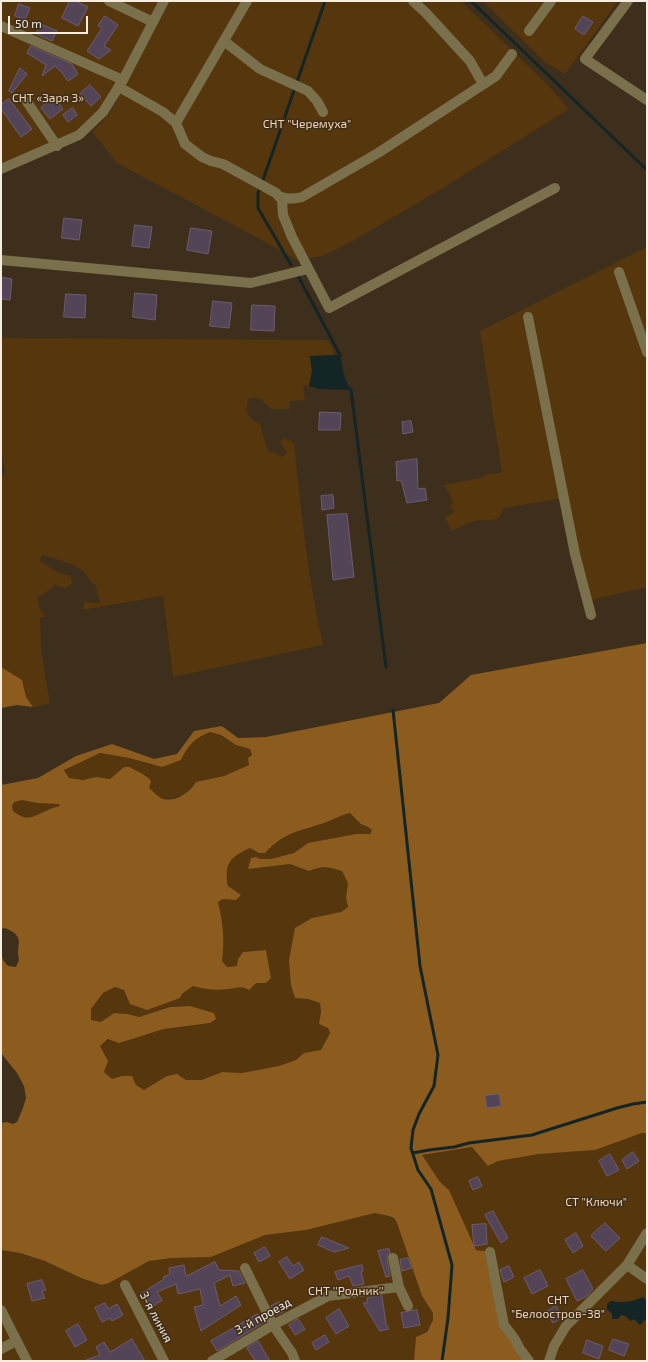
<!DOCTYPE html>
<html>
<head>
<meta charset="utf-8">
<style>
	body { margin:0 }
	#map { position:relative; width:648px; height:1362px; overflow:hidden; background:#3e2e1c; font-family:"Exo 2",sans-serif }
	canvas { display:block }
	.frame { position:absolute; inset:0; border:2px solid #f6ece0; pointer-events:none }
	.scale { position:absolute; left:8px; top:16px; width:80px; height:18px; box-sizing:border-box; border:2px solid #f6ece0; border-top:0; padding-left:5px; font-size:12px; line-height:14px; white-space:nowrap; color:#f6ece0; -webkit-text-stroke:3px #3e2e1c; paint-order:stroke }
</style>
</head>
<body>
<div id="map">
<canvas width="648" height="1362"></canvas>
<div class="frame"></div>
<div class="scale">50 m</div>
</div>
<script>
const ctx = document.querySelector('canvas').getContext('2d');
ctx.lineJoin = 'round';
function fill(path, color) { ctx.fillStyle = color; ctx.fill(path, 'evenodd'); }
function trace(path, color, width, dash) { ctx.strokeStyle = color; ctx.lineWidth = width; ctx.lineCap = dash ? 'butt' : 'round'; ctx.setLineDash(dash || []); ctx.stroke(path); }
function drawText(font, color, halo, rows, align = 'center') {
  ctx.font = font + ' "Exo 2",sans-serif'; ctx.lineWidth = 3; ctx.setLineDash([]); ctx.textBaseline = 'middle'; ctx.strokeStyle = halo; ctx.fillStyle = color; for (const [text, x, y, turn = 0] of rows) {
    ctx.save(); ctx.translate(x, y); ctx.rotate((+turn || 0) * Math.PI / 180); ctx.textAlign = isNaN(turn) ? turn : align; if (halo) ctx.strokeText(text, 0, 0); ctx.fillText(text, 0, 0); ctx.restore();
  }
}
fill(new Path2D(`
	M1,1H165L123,80L79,135L1,169Z
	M170,1H461L544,81L569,109L438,191L351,242L322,256L297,260L271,245L117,163L92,132L108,115L123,90Z
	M483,1H618L565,74L546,63Z
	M647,247V587L592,600L564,498L504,508L499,518L492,520H479L469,523L451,531L445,516L454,513L450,506L453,504L450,495L444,485L480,478L487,474H496L502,472L480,331Z
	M1,338L326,340C331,345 335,348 333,355L310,356L312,371L309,386L303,385L305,400L290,401V409H271L261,399L250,398C243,411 248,418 260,424L268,452L275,453L282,457L287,453L280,442L284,438L294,443C301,511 308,579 323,645L173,677L163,596L82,610L85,602L100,603L96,586C89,581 89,577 84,572C73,562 56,560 43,555L39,560L59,573L71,576L72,584L66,588L55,585L48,591L38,597L39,607L45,617L40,618L41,649L50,704L33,707L26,697L22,680L1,667V478L5,472L1,448Z
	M210,732L220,735L236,745L250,749L252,755L249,765L224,776L196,782L186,793L171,799L161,798L149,788L147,775L138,773L130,767H124L110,779L96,777L83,780L69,778L64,769L100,753L129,758L152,765L181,760C189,744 194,739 210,732Z
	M22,800L37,803L59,804L60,806C56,807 51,808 47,810C33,817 28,823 13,811L12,806L13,802Z
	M350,813L361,824L368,827L372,830L370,834H356L308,843L294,853L271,859H260L256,857L248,869L290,864L309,871C323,865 328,867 342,871L348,883L346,898L348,907L341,912L312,918L295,998L308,999L320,1003L321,1012L319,1024L328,1028L330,1033L321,1051L305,1053L296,1060L279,1066L242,1073L222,1072L202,1080H186L177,1074L144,1090L136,1085L132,1077L122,1076L112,1079L104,1072L106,1057L100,1046L109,1039L150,1034L164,1029L210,1023L214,1013L190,1006L170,1007L139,1017L128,1014L114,1013L101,1022L91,1020V1009L103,993L116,987L169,1001L180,998L182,994L193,986C219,993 246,987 271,978L266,950L243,952L238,959L237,966L227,967L222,961C225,940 223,922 218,902L223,899L236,900C228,886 220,867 236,854C239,851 246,850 250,848L259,853H265C286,831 298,832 324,823C333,820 340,815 350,813Z
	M642,1133H647V1361H529L504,1325L490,1252L476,1250L449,1190L440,1182L422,1155L472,1147L489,1166L498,1161L539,1154L595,1150Z
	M375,1213C383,1215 392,1215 397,1223L422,1296L433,1313V1320L426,1332L416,1337L414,1361H1V1250L20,1253L45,1261L81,1278L102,1285L109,1283L149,1261L172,1258L211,1257L265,1235L306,1230Z`), '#55360d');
fill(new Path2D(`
	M647,643V1133H642L595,1150L539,1154L498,1161L488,1166L472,1147L422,1155L440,1182L449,1190L476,1250L490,1252L504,1325L529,1361H414L416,1337L427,1332L433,1320V1313L422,1296L397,1223L394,1218L389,1216L375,1213L306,1230L265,1235L211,1257L172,1258L149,1261L109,1283L102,1285L81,1278L45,1261L20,1253L1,1250V1123L7,1122L13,1124L17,1122L23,1108L26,1098L24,1086L17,1073L1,1053V952L3,960L8,966L16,967L19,960C15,944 27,937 5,928L1,929V785L38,778L76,756L112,744L154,759L177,754L194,731L222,726L238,738L266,737L439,703L471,675ZM210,732L221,735L236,745L250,749L252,755L248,758L249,765L224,776L196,782C190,792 174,804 161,798C157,796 153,791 149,788L151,781C146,774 137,772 130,767H124L110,779L96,777L83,780L69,778L64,770L100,753L129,758L162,767L181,760C189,744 194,739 210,732ZM22,800L37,803L59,804L60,806C56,807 51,808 48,810C33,816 28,823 13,811L12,806L14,802ZM350,813L361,824L368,827L372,830L370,834H356L308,843L294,853L271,859H260L256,857L251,858L248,869L290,864L309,871C323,865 328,867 342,871L348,883L346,898L348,907L341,912L312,918L295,928L289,960L291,985L295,998L308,999L320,1003L321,1012L319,1024L328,1028L330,1033L321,1050L304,1053L296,1060L279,1066L242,1073L222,1072L202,1080H186L177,1074L167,1076L144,1090L136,1085L132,1076H122L112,1079L104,1072L108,1061L100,1046L108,1039L119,1043L164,1029L210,1023L216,1019L214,1013L190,1006L170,1007L139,1017L128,1014L114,1013L101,1022L91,1020V1009L103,993L115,987L124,990L130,1004L147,1010L180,998L182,994L193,986C204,989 216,991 228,989C237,988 241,985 249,990L256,983H266L271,978L266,950L243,952L238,959L237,966L227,967L222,961C225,940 223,922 218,902L223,899L236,900L241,895L228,886C224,863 230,857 250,848L259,853H265C286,831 298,832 324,823C333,820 340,815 350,813Z
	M1,667L22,680L26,697L33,707L17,705L1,708Z`), '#8c5c1f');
fill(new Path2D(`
	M340,355C343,369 343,377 351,390L319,389L309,386L312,371L310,356Z
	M643,1297L647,1301V1321L645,1320L640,1325L634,1319L631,1321L625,1316L621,1315L618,1319H612V1314L607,1309V1304L611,1301C622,1303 633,1302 643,1297Z`), '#132525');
trace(new Path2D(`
	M471,1L647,170
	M263,180L325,1
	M260,188L258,193V208L291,265
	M297,274L340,355L337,358
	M349,388L351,390L386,667
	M393,710L420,966L438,1055L434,1086L419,1114L413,1130L411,1148L418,1170L431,1189L452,1265L448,1318L442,1361
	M413,1153L429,1150L454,1147L469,1143L532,1135L617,1108L633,1104L647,1102`), '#132525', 3);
const building = new Path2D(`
	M70,1H75L88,7L78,26L62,18Z
	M19,4L30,8L25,20L15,16Z
	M105,16L118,25L104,46L111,50L99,59L87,51L102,28L98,26Z
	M583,16L593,22L584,35L575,29Z
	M41,24L57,31L52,41L36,34Z
	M31,46L72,64L78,74L68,81L60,70V71L55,66L42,76L46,65L27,53Z
	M20,68L27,74L12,93L9,91Z
	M90,85L101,97L91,106L80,94Z
	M54,97L63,109L50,119L41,108Z
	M9,99L32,129L21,137L1,109V105Z
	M73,108L77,115L68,122L63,115Z
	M64,218L82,220L79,240L62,238Z
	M135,225L152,227L149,248L132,246Z
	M191,228L212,231L208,254L187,250Z
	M1,277L12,279L10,300L1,299Z
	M135,293L157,295L155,320L133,317Z
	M66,294L86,295L85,318L64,317Z
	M213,301L232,303L229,328L210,326Z
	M252,305L275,306L274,331L251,330Z
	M320,412L341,413L340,430H319Z
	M411,421L413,432L403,434L402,422Z
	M417,459L418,489L425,488L427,500L407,503L401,480L397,481L396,462Z
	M333,495L334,508L322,510L321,496Z
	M347,514L354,577L333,580L327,515Z
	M499,1094L501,1106L487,1108L485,1096Z
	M633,1152L639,1161L627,1169L622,1160Z
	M610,1154L619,1170L607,1176L599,1161Z
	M478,1177L482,1186L473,1190L469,1181Z
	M493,1211L508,1238L501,1243L485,1215Z
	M605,1223L620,1238L606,1251L591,1236Z
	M486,1224L487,1244L474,1246L472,1225Z
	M576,1233L583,1246L573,1253L565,1240Z
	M322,1237L349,1248L334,1252L318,1245Z
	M265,1247L270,1256L259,1262L254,1253Z
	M389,1249L390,1253L387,1256V1259L390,1276L386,1277L378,1251Z
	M287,1257L293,1266L299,1262L304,1270L290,1279L279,1262Z
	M408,1258L412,1268L402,1271L400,1260Z
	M215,1262L219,1270L239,1271L245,1283L233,1286L230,1275L214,1283L220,1306L236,1296L241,1305L201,1331L194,1307L203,1305L200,1289L178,1294L176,1284L157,1292L162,1300L152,1307L146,1297L141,1299L139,1295L164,1279L163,1277L170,1274L169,1268L184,1265L186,1276Z
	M362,1265L363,1271L361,1272L364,1284L353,1286L349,1276L338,1280L335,1272Z
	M509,1266L514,1277L504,1282L500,1270Z
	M540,1270L548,1286L532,1294L524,1278Z
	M583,1270L593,1289L587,1296L577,1301L566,1279Z
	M42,1280L46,1290L42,1291L45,1298L32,1301L27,1284Z
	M382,1296L386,1324L389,1329L380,1331L363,1303H367V1298Z
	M279,1302L283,1312L276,1315L271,1306Z
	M105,1303L108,1309L117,1304L123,1315L112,1321L110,1318L102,1322L95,1308Z
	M556,1306L563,1317L553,1323L546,1312Z
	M339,1309L349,1326L336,1334L326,1318Z
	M417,1310L420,1325L404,1328L401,1313Z
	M258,1314L263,1323L217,1351L211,1341Z
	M298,1319L305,1329L295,1335L289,1325Z
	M78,1324L87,1340L75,1347L66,1331Z
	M325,1335L329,1342L316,1350L312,1343Z
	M132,1339L145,1361H86V1360L100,1355L96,1347L104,1342L110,1352Z
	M613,1339L629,1344L624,1356L609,1350Z
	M587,1340L603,1346L599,1359L583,1353Z
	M258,1341L270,1361H255L247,1348Z`);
fill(building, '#544458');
trace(building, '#6c5c70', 1);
trace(new Path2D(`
	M109,1L153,22
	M413,1L426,13L470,61L483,84
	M628,1L585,59L647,100
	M1,26L123,80
	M529,31L551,1
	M224,41L260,69L308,91L317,101L323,112
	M119,87L163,112L176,123L185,144L202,157L211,161L223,164L276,193L282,200L283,215L292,237L329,308L555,188
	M27,102L57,146
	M176,123L247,1
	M279,196C287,200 294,199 302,197L378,153L496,76L512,54
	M1,260L251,283L304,270
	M619,272L647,352
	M528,317L575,554L591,615
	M490,1252L504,1325L514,1338L520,1349L529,1361
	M393,1258L399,1287L408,1306
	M627,1265L647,1279
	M245,1268L273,1325L292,1353L295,1361
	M125,1285L164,1361
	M1,1310L27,1361
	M1,1349L16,1341
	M212,1361L273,1325L328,1296L399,1287
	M549,1361L554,1346L566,1326L627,1265L647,1233`), '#7a704b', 10);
trace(new Path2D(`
	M1,169L79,135L103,112L123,80L164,1`), '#7a704b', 10);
drawText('12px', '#f5d4b0', '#3e2e1c', [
	["СНТ «Заря 3»",48,98],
	["СНТ \"Черемуха\"",307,124],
	["СТ \"Ключи\"",596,1202],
	["СНТ ''Родник''",346,1291],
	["СНТ",558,1300],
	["\"Белоостров-38\"",558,1314]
]);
drawText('12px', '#f6ece0', '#3e2e1c', [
	["3-й проезд",263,1316,-29],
	["3-я линия",156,1317,62]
]);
</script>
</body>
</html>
